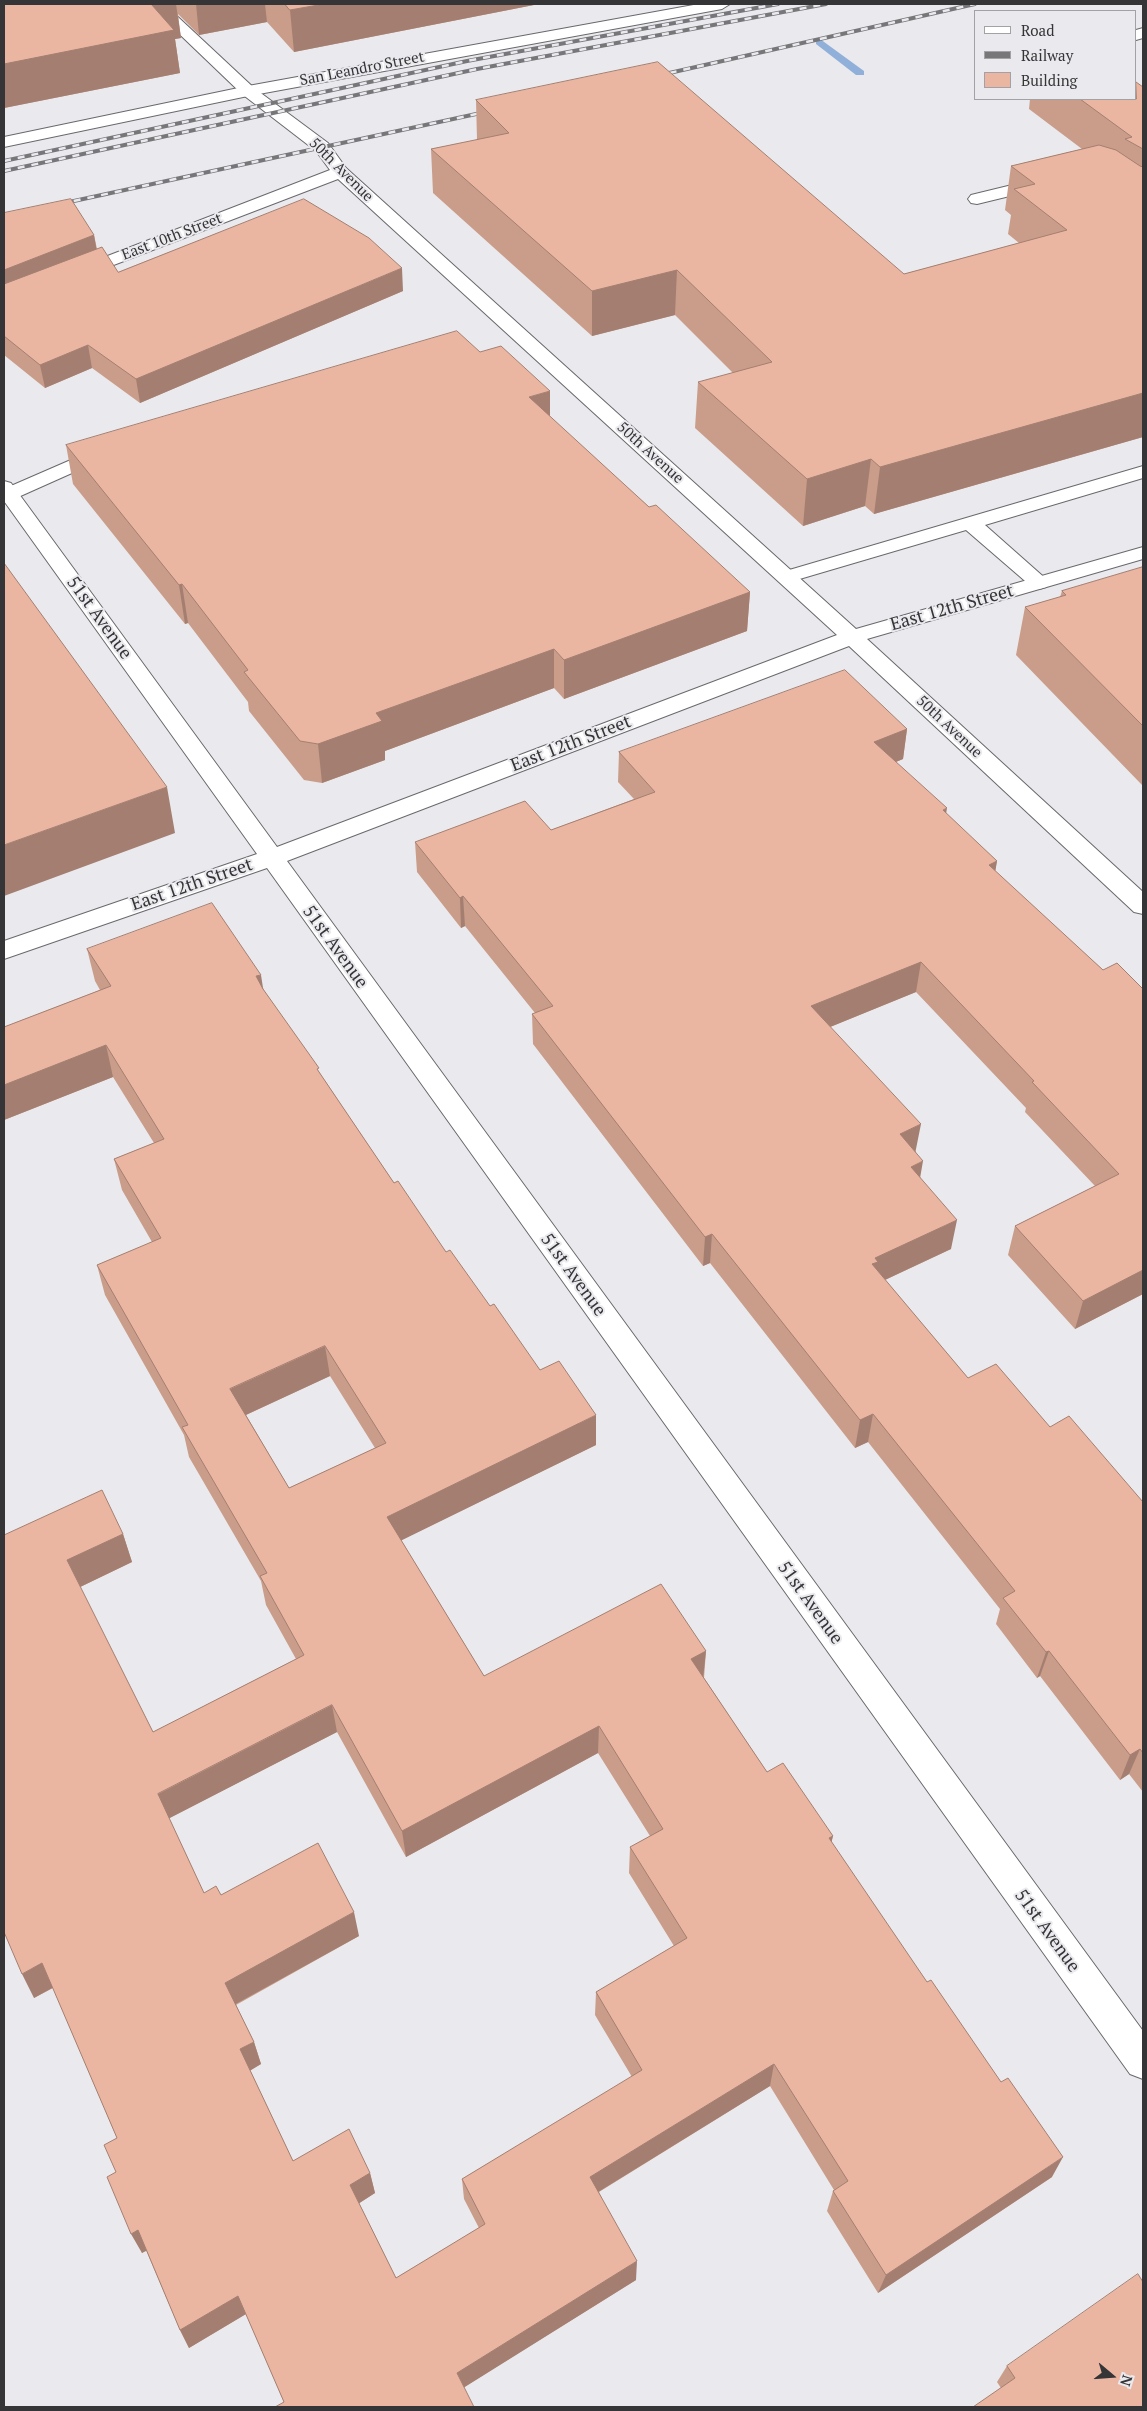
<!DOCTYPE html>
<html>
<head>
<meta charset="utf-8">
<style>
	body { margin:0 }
	#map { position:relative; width:1147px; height:2411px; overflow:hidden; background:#eaeaee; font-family:"PT Serif",serif }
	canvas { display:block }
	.frame { position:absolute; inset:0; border:5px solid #353537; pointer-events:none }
	.legend { position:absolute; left:974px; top:10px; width:162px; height:90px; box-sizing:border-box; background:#eaeaee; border:1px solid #a2a2a5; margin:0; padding:6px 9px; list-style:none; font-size:15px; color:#353537 }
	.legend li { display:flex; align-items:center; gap:10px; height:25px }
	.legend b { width:25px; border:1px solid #a2a2a5 }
	.north { position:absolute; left:1087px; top:2351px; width:50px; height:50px; -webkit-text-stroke:4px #eaeaee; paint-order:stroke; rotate:108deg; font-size:14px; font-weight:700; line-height:20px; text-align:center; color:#353537 }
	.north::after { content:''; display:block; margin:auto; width:18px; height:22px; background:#353537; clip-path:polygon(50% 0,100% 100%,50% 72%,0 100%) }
</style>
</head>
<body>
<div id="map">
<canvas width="1147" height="2411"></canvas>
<div class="frame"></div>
<ul class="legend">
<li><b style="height:6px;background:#fff"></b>Road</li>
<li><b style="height:6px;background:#77777a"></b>Railway</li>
<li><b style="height:14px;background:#ebb6a1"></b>Building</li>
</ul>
<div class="north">N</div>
</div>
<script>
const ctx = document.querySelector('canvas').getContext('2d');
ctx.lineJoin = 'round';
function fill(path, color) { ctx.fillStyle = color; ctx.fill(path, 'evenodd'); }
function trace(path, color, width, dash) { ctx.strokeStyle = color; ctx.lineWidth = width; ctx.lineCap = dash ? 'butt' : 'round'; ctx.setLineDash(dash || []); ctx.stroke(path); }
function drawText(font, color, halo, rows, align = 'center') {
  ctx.font = font + ' "PT Serif",serif'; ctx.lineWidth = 4; ctx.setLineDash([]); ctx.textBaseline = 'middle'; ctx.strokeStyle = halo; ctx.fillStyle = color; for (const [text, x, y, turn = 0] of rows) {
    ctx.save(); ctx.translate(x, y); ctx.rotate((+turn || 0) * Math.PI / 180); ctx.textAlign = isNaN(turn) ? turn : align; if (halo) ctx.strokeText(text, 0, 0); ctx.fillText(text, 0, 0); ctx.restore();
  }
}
fill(new Path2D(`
	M820,39L864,71V75H856L816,44V40Z`), '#91b0d9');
const service = new Path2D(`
	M1143,28V38L1136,40V30Z
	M1045,177L1051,178L1053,182L1051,186L977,204L971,203L968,199L971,195Z
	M103,446L110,448L113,452L110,456L16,498L4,499V489Z
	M1143,466V478L985,525L1046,579L1050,583L1046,587L1039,589L1032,587L966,530L786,583L779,581L776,577L779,573Z`);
const minor = new Path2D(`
	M148,4H164L254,88L328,143L346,168L856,629L1143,547V559L867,639L1143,892V914L1134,912L849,646L287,861L1143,2031V2079L1130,2074L267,868L4,959V941L257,854L4,501V481L11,483L277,847L837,635L338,179L4,307V296L330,170L316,151L242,94Z`);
const secondary = new Path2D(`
	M699,4H730L722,9L248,96L4,147V137L248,86Z`);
trace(service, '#69686c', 2);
trace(minor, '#69686c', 2);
trace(secondary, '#69686c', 2);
fill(service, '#fff');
fill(minor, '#fff');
fill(secondary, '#fff');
const rail = new Path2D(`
	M656,76L975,4
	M4,161L467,61L778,4
	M4,171L477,69L826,4
	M60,204L490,111`);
trace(rail, '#77777a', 4);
trace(rail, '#eaeaee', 2.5, [7]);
fill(new Path2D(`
	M4,4H539L294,52L267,22L199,35L178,14L181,38L175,39L180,73L4,108Z
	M1143,87V437L874,514L865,506L803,526L695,428L698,382L733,373L675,315L592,336L433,193L431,149L477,140L476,100L904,274L1019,243L1008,234L1011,215L1005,210L1011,166L1082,149L1029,109L1030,99H1136Z
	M4,213L94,235L97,249L118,272L403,291L140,403L92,368L45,388L4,355Z
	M550,417L649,507L750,592L747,631L564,699L554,688L385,751V760L322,783L304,780L249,711L248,702L188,623L185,624L73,484L66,445Z
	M1143,567V786L1016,655L1025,607L1060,597L1062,591Z
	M907,729L903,759L896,762L946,814L997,861L995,871L1103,970L1143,1294L1075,1329L1008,1255L1015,1226L1095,1186L1025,1112L1026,1108L916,992L830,1027L916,1152L920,1177L951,1249L885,1280L968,1378L1050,1427L1143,1502V1792L1129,1774L1120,1780L1040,1676L1037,1678L996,1624L1000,1609L868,1442L855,1448L710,1263L703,1266L533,1044L532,1014L535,1013L465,926L461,928L417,872L415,842L551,830L634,799L618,782L619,752Z
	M87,949L263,989L394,1183L446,1252L490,1306L540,1370L596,1445L401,1540L484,1676L706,1651L704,1678L767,1772L833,1836L831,1842L1052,2177L878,2293L827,2211L833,2191L834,2190L770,2086L599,2192L636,2280L464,2387L284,2402L246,2314L189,2348L180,2330L146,2250L142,2253L116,2172L117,2138L53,1988L34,1998L4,1535L123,1534L132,1562L80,1587L153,1732L296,1659L266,1605L261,1581L189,1457L184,1435L105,1295L97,1265L152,1242L122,1190L114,1159L154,1143L113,1077L4,1120V1027L100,990L95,981ZM330,1376L375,1448L289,1488L246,1415ZM337,1732L406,1857L598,1753L650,1836L630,1847L629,1873L674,1946L596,1992L595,2015L632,2077L462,2179L464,2199L479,2228L396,2278L359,2203L375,2193L370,2173L293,2161L250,2070L261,2064L254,2042L236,2005L359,1936L221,1895L204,1893L169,1818Z
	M1007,2366L1143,2407L1001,2388L997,2382Z`), '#ca9d8a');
fill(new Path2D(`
	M150,4H176L181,38L175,39L180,73L4,108V64Z
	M196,4H265L267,22L199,35Z
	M324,4H539L294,52L290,10Z
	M94,235L98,258L4,294V270Z
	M402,268L403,291L140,403L136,379Z
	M677,270L675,315L592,336V291Z
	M88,345L92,368L45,388L40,365Z
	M550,391V429L529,397Z
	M1143,393V437L874,514L880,467Z
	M871,459L865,506L803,526L807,479Z
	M182,584L188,623L185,624L179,585Z
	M750,592L747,631L564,699V660Z
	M554,649V688L385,751V760L322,783L318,744L376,713Z
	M907,729L903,759L871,772L874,742Z
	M167,787L175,833L4,896V845Z
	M947,808L942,839L943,810Z
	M997,861L992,891L989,865Z
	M463,896L465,926L461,928L460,898Z
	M921,962L916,992L808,1036L811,1006Z
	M261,975L266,1007L256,976Z
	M106,1045L113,1077L4,1120V1085Z
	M921,1124L915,1154L900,1134Z
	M923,1161L918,1190L911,1167Z
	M957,1220L951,1249L874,1285L872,1264L875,1258Z
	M712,1234L710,1263L703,1266L705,1237Z
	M1143,1270V1294L1075,1329L1083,1301Z
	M325,1346L330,1376L237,1419L230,1389Z
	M873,1414L868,1442L855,1448L860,1420Z
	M596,1415V1445L390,1546L387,1517Z
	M123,1534L132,1562L76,1589L67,1560Z
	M706,1651L703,1679L691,1659Z
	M1049,1651L1040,1676L1037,1678L1046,1652Z
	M332,1705L337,1732L166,1820L158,1794Z
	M599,1726L598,1753L406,1857L402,1831Z
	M1140,1749L1129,1774L1120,1780L1130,1755Z
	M833,1836L827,1861L829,1838Z
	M354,1912L359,1936L232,2006L225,1983Z
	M42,1963L54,1987L34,1998L22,1974Z
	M254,2042L261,2064L248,2072L240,2049Z
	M774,2064L770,2086L590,2197V2177Z
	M1063,2157L1052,2177L878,2293L886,2275Z
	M370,2173L375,2193L355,2206L350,2185Z
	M138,2230L148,2250L142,2253L131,2234Z
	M637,2261L636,2280L460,2390L457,2373Z
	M238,2296L246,2314L189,2348L180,2330Z`), '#a47f71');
const building = new Path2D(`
	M4,4H151L174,30L4,64Z
	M285,4H324L290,10Z
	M658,62L904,274L1067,230L1014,189L1035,184L1011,166L1099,145L1116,150L1140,166L1143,167V393L880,467L871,459L807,479L698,382L772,362L677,270L592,291L431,149L509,133L476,100Z
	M1136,82L1143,87V149L1125,139L1132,137L1080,99H1136Z
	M71,199L94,235L4,270V213Z
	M304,199L369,238L402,268L136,379L88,345L40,365L4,336V284L102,247L118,272Z
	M457,331L480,352L501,346L550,391L529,397L649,507L656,505L750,592L564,660L554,649L376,713L382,721L318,744L300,741L244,672L248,670L182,584L179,585L66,445Z
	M4,563L167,787L4,845Z
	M1143,567V726L1025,607L1066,595L1062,591Z
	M845,670L907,729L874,742L947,808L943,810L997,861L989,865L1103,970L1117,963L1143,989V1270L1083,1301L1015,1226L1119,1174L1032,1082L1034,1081L921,962L811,1006L921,1124L900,1134L923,1161L911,1167L957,1220L875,1258L878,1262L872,1264L968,1378L996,1364L1050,1427L1069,1416L1143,1502V1753L1140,1749L1130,1755L1049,1651L1046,1652L1003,1598L1015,1591L873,1414L860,1420L712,1234L705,1237L532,1014L553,1006L463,896L460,898L415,842L525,801L551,830L655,792L619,752Z
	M212,903L261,975L256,976L263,989L319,1068L317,1069L394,1183L398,1181L446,1252L450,1250L490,1306L494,1304L540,1370L559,1361L596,1415L387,1517L484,1676L661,1584L706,1651L691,1659L767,1772L783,1763L833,1836L829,1838L927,1982L931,1980L1001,2082L1008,2078L1063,2157L886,2275L833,2191L848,2181L774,2064L590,2177L637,2261L457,2373L474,2407H275L284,2402L238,2296L180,2330L138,2230L131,2234L107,2177L116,2172L104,2145L117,2138L42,1963L22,1974L4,1932V1534V1535L102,1490L123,1534L67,1560L153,1732L304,1655L260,1576L267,1573L182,1427L188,1425L97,1265L161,1238L114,1159L164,1139L106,1045L4,1085V1027L111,986L87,949ZM325,1346L386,1443L289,1488L230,1389ZM332,1705L402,1831L599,1726L663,1829L630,1847L687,1938L596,1992L642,2070L462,2179L485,2224L396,2278L350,2185L370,2173L349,2129L293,2161L240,2049L254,2042L225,1983L354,1912L318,1843L221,1895L216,1886L204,1893L158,1794Z
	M1138,2274L1143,2282V2407H973L1015,2378L1007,2366Z`);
fill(building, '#ebb6a1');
trace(building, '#a47f71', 1);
drawText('15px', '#353537', '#eaeaee', [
	["San Leandro Street",362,69,-11],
	["50th Avenue",341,170,45],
	["East 10th Street",172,237,-21],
	["50th Avenue",650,453,42],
	["50th Avenue",949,727,43]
]);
drawText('18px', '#353537', '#eaeaee', [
	["East 12th Street",952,608,-16],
	["51st Avenue",99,618,54],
	["East 12th Street",571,744,-21],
	["East 12th Street",192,885,-19],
	["51st Avenue",335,947,54],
	["51st Avenue",573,1275,54],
	["51st Avenue",810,1603,54],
	["51st Avenue",1047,1931,54]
]);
</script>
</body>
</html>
